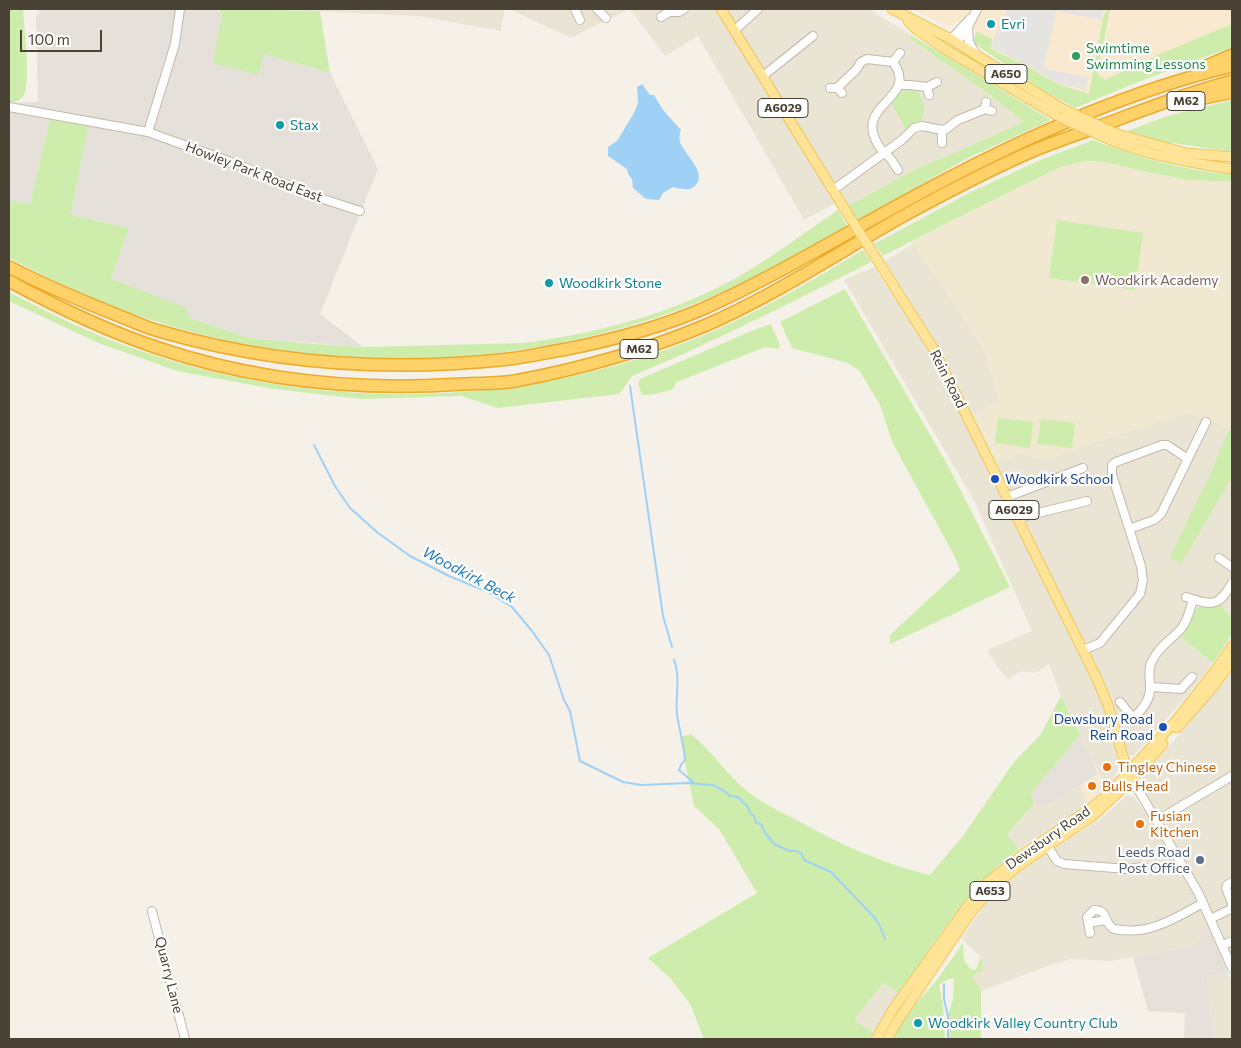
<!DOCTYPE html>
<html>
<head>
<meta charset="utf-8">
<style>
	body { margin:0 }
	#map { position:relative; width:1241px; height:1048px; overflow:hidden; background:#f5f1e8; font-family:Commissioner,sans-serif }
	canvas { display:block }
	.frame { position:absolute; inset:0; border:10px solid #494235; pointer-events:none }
	.scale { position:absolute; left:20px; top:30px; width:82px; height:22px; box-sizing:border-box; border:2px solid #494235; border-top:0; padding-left:6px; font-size:15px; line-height:18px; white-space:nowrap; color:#494235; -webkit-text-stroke:4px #fff; paint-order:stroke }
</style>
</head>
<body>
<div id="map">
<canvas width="1241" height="1048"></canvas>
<div class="frame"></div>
<div class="scale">100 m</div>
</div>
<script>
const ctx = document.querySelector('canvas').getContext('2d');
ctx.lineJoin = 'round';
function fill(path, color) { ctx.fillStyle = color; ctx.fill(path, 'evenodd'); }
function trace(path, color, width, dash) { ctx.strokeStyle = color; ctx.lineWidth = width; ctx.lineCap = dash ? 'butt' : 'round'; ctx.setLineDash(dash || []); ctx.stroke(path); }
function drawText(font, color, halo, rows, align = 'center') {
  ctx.font = font + ' Commissioner,sans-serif'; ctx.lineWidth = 4.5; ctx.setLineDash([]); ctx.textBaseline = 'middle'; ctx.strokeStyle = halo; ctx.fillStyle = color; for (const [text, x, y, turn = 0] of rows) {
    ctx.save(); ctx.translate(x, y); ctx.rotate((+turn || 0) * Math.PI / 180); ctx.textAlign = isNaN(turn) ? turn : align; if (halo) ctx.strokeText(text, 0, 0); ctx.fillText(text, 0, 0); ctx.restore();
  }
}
fill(new Path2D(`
	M263,9H504L501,31L419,16Z
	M509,9H629L571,38Z
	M630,9H718L836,203L804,220L698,36L665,56Z
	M726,9H869L911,35L909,38L986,92L1024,122L910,172L849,205Z
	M913,244L962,315L985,352L1000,402L972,415L933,338L885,261Z
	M874,267L931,352L1011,512L1099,693L1112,732L1119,766L1113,780L1106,788L1091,757L1083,745L1080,735L1061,696L1049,664L1036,673L1020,671L1008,679L999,669L987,650L1032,631L975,502L844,280Z
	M1187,413L1208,417L1229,430L1232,421V616L1226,613L1222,605L1215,607L1199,606L1195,608L1186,630L1179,636L1213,663L1187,696L1133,756L1129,755L1126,750L1112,698L1090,653L1084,645L1018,506L1008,489L996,463L1016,454L1050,459L1070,450Z
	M1232,672V958L1215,918L1139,782Z
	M1079,785L1088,803L1019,849L1007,836L1034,804L1045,806Z
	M1127,795L1134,797L1146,813L1195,896L1209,927L1194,946L1111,961L1072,959L1053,964L981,991L971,976L983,959L961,938L987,902L1021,871L1103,817Z
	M1228,973L1232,983V1039H1213L1207,976Z
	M883,983L899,993L873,1033L853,1020Z`), '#eae4d5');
fill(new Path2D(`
	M913,9H1232V24L1089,94L1058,84L1023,64L991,49V39L976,31L957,22L949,27L946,26Z
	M1098,774L1106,788L1088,803L1079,785Z`), '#f9e9d1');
fill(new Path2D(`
	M38,9H218V11L264,54L330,73L378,169L320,314L363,347L250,338L187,317L146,294L111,279L129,228L71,215L88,126L50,119L30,204L9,200V103L38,102L36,16L40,13Z
	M1080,735L1083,745L1091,757L1098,774L1045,806L1034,804L1031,793Z
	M1209,927L1228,973L1207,976L1213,1039H1184L1185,1013L1148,1011L1133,957L1194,946Z`), '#e5e0d9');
fill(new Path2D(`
	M1085,161L1105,162L1137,170L1188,180L1232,182V421L1229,430L1208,419L1187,413L1070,450L1050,459L1016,454L996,463L972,415L1000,402L985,352L962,315L911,242L1060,167Z`), '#f0e8d0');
fill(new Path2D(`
	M9,9H23C24,26 30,79 25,93C22,100 15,103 9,102Z
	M218,9L320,11L330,73L264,54L258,75L213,63L222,15Z
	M1107,9H1110L1097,74L1105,80L1162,53L1232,24V47L1133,84L1075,108L1044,91L975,44L974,40L976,31L992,39L991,49L1023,64L1058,84L1089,94L1103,18Z
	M911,35L1051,120L970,157L857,220L849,205L910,172L1024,122L986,92L909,38Z
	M907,90L918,91C923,100 926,111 921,122L906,130L892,104L900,93Z
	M1232,100V152L1159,141L1127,131L1167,116Z
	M50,119L88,126L71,215L129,228L111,279L187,308V317L250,338L314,344L363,347L525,343C598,333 671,314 736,278C770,259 805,232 838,210L847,226C794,257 739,288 681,309C500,375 298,376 117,308C80,294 44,276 9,258V200L30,204Z
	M1093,140C1137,157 1184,171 1232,174V182L1188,180L1137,170L1105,162L1085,161L1060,167L951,221L883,256L874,244L973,191L1038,161Z
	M1057,220L1143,233L1135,290L1049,278Z
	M863,250L871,262L774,311L690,351L632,376L619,394L498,408L461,396L361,399L274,389L177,371L96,342L9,301V292C46,311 84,331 124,345C305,411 507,411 687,342C749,318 807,284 863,250Z
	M845,289L946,462L1010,587L890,644V635L960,570L955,557L892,442L881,407L860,371L848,363L792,348L780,322Z
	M771,324L780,345L778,349L765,347L677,382L672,390L649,395H642L638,384L640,379L756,329Z
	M998,418L1033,422L1030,448L995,443Z
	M1041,419L1075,423L1072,448L1037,444Z
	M1229,430L1232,432V477L1181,564L1170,557L1207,481Z
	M1222,605L1226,613L1232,616V634L1213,663L1179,636L1186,630L1197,607H1215Z
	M1061,696L1080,735L1031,793L1034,804L1007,835L1019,849C965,890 938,939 899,993L883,983L854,1020L873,1033L869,1039H704L690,1004L670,978L648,958L757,893L719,829L694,806L680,737L691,734C712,751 726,774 747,791C761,802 777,810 793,818C840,844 877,862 930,875L963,836L1014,762L1041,734Z
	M963,943L964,960L970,969L976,970L980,958L983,959L981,971L972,976L981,991V1039H948L947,1032L949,1023L947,1019L953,999L954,979L952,978L939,984L943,1006L945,1039H893L906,1015L936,981Z`), '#ceedad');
fill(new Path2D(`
	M1007,9H1104L1101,20L1056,11L1044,66L1050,70L1088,77L1085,90L1058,83L1024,63L992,48L993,39L1005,15Z`), '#e6e4e0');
fill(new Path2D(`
	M642,84L650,95H654L663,110L681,130C679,134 679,138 680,142C684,154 707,172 696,185C693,188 689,190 685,189C681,189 677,188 673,187L663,193L659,200L646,199L633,188L632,179L628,174L627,169L608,156V147L617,141L634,113L638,103L637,87Z`), '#9fd1f7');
trace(new Path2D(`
	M630,386L663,616L672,647
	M314,445L335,486L350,508L378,533L410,556L449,576L488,592L512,607L532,631L549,655L564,700L570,711L580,761L623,782L641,785L689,783L713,785L724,791L730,796L738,797L748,807L750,813L754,816L756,823L761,824L765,833L774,844L789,851H797L802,854L804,860L831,872L875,918L880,926L885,939
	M674,660C681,677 675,696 677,714C679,730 684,744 685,760L681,765L679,770L693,782
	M944,984V999L948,1016V1039`), '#9fd1f7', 2);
const minor = new Path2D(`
	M575,9L580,20
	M597,9L606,18
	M661,17L669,12H679L684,9
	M968,27L969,42L975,53
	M735,30L758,9
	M951,39L970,19
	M957,43L968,27L977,9
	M893,62L900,53
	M763,76L813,36
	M899,85H910L927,87
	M830,88H837L842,93
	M929,95L927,87L937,82
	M986,102L985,109L992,111
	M9,107L148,132L237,164L314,196L360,211
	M942,130V143
	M148,132L175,44L180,9
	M898,170L890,158L884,153L902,140L914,128L922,126L942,130L946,129L958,120L985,109
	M833,190L884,153C844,103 922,102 893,62L867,59L861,62L856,70L837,88
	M1007,497L1083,468
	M1018,518L1087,501
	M1129,529L1154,520L1161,514L1206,422
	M1219,558L1232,567
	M1186,597C1212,606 1219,607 1232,583
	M1083,650L1100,643L1140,594L1143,580L1141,566L1112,475V465L1116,462L1162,445H1167L1188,459
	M1151,687L1181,689L1192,677
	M1120,702L1133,718C1142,710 1151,700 1150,686C1150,677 1148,671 1151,663C1158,648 1168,642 1179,631C1187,623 1190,610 1193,599
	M1132,779L1199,894L1232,968
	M1156,821L1232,776
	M1048,847L1057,861L1064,864L1127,869L1144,867
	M1232,882L1227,885L1226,888L1232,903
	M152,911L185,1039
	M1210,919L1231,909L1232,905
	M1088,923L1107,920
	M1090,933L1087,917L1094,910C1109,909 1103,924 1114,929C1148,936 1174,919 1203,903
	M1223,945L1232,941`);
const major = new Path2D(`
	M721,9L844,208
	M892,9L951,39L1061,108
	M908,21L917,30L945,49L1061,118
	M1117,134L1186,153L1232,157
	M1113,141C1153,156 1191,163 1232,169
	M876,258L933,348L1097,679L1108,705L1125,763L1132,779
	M1177,728L1213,687L1232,661
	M876,1039L894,1008L967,907L988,882L1023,854L1091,808L1108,794L1175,722L1218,667L1232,646
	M887,1039L899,1019L969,915L990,890L1017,867L1094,815L1132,779L1163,744`);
const highway = new Path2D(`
	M1202,68L1232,55
	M1190,101L1232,92
	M9,267C46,286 84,302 122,317C135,322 147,328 159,331C272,364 392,372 509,359C528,357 548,352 567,349C613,340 661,327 705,308C782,273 854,228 930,188C1023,138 1129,91 1232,66
	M9,281C57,307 107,331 158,348C256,381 361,391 463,384C480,383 498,384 515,381C579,369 644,351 704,326C774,296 839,252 905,215C949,191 994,167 1040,148C1065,138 1090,130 1114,121C1153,106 1192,92 1232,81`);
trace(minor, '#c2baa9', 10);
trace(major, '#efc65c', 11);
trace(highway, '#ecaa2b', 14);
trace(minor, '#fff', 8);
trace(major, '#ffe497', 9);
trace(highway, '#ffd169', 11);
const majorBridge = new Path2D(`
	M1061,108L1117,134
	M1061,118L1113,141
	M844,208L876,258`);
trace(majorBridge, '#efc65c', 11, []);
trace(majorBridge, '#ffe497', 9);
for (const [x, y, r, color] of [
	[991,24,5,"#0f9aa8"],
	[1076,56,5,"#2e9e5b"],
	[280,125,5,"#0f9aa8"],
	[1085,280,5,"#8d6e63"],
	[549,283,5,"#0f9aa8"],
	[995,479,5,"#1a4fb4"],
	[1163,727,5,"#1a4fb4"],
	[1107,767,5,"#e8710a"],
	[1092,786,5,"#e8710a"],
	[1140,824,5,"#e8710a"],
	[1200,860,5,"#5c6f8a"],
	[918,1023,5,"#0f9aa8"]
]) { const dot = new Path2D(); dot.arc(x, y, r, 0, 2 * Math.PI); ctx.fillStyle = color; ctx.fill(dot); trace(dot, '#fff', 2); }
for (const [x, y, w] of [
	[1006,74,42],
	[1186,101,38],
	[783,108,50],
	[639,349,38],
	[1014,510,50],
	[990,891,40]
]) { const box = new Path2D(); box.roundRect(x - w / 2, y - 9.5, w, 19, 4); ctx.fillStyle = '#fff'; ctx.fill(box); trace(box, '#494235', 1); }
drawText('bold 12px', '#494235', null, [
	["A650",1006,74],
	["M62",1186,101],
	["A6029",783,108],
	["M62",639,349],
	["A6029",1014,510],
	["A653",990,891]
]);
drawText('14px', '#0d838f', '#fff', [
	["Evri",1001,24],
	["Stax",290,125],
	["Woodkirk Stone",559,283],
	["Woodkirk Valley Country Club",928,1023]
], 'left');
drawText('14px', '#27864d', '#fff', [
	["Swimtime",1086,48],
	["Swimming Lessons",1086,64]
], 'left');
drawText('14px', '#494235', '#fff', [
	["Howley Park Road East",254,172,21],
	["Rein Road",948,379,63],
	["Dewsbury Road",1048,838,-35],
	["Quarry Lane",169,975,76]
]);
drawText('14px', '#785e54', '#fff', [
	["Woodkirk Academy",1095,280]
], 'left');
drawText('14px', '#164399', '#fff', [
	["Woodkirk School",1005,479],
	["Dewsbury Road",1153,719,"right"],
	["Rein Road",1153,735,"right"]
], 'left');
drawText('14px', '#c56008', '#fff', [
	["Tingley Chinese",1117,767],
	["Bulls Head",1102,786],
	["Fusian",1150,816],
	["Kitchen",1150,832]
], 'left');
drawText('14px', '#4e5e75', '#fff', [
	["Leeds Road",1190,852],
	["Post Office",1190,868]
], 'right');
drawText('italic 15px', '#247ac0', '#fff', [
	["Woodkirk Beck",469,575,28]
]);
</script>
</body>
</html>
